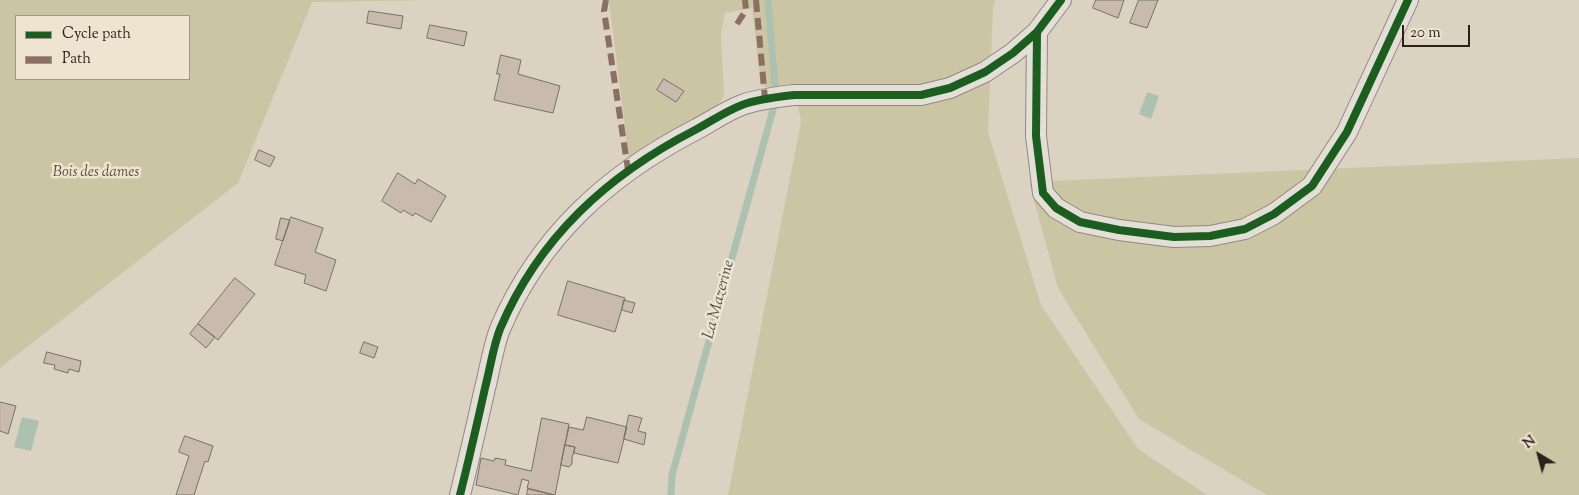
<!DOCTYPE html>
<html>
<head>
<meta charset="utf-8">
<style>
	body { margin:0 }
	#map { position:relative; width:1579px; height:495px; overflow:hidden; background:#dcd2c2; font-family:"Sorts Mill Goudy",serif }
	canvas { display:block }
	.legend { position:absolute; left:15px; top:15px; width:175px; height:65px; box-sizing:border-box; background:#efe4d0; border:1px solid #a19688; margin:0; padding:6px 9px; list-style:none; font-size:15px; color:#2b201b }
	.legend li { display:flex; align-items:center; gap:10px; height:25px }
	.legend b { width:25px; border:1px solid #a19688 }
	.north { position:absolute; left:1514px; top:430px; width:50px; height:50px; -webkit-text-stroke:4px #efe4d0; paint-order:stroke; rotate:323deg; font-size:14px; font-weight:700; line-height:20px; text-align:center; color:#2b201b }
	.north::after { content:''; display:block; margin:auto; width:18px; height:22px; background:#2b201b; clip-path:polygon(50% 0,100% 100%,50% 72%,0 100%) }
	.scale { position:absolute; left:1402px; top:25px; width:68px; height:22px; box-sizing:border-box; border:2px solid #2b201b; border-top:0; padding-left:6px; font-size:15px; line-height:18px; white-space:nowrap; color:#2b201b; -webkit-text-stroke:4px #efe4d0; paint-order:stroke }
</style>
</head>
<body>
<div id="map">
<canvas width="1579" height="495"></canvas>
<ul class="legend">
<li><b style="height:6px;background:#1b5e20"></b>Cycle path</li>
<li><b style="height:6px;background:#8d6e63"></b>Path</li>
</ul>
<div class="north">N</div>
<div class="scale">20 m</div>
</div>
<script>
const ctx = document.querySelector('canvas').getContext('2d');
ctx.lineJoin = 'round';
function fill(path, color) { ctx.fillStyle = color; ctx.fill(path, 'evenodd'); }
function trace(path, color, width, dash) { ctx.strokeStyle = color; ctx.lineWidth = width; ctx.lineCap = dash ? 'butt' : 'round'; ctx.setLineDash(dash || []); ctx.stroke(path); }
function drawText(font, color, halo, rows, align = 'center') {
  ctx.font = font + ' "Sorts Mill Goudy",serif'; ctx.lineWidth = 5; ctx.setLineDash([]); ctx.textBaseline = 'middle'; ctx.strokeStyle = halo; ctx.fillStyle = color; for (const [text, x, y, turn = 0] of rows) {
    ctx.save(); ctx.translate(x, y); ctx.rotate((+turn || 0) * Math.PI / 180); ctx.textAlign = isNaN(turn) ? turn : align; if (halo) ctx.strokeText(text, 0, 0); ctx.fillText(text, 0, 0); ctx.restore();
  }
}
fill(new Path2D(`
	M0,0H433L312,2L238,183L0,368ZM16,16H189V79H16Z
	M609,0H995L993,9L988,132L1041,305L1138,449L1207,495H728L801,122L795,89H771L761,85L752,8L725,13L721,33L724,96L718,106L629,160Z
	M1579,158V495H1267L1139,419L1058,288L1029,182Z`), '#ccc5a3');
fill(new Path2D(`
	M1147,92L1159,96L1151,119L1139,114Z
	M22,417L39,421L31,451L14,447Z`), '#acc1b0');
trace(new Path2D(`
	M768,0L775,86
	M671,495L672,475L774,106`), '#acc1b0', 7);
const building = new Path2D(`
	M1096,0H1124L1118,18L1093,8Z
	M1139,0H1158L1147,28L1130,23Z
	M369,11L403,16L401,29L367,23Z
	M430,25L467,32L464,46L427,38Z
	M501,55L521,60L518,74L560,86L553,113L494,100L500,74H497Z
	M664,79L684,91L676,102L657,90Z
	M259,150L275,157L270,167L255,160Z
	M398,173L415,184L418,179L446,196L431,222L415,213L413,216L403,210L401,213L382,201Z
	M291,217L323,228L315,252L336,260L326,291L304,283L306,275L275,265Z
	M281,218L290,220L283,241L276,239Z
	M235,278L255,294L218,340L198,324Z
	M568,281L625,298L615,332L558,315Z
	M624,300L635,303L632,313L622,310Z
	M198,324L215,337L206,348L190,334Z
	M364,342L378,347L374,358L360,353Z
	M47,352L81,361L79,372L69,369L68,373L54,369L55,365L44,363Z
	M0,402L16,406L8,434L0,431Z
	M629,415L642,418L638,431L646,433L644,445L624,439Z
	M587,417L627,427L618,463L574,453L575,447L565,445L569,427L583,430Z
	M542,418L569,424L555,495L527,488L529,481L522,479L518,495L476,485L481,458L494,461L495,458L506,460L505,465L531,471Z
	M185,436L213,446L208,462L205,461L194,495H176L189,456L179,452Z
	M565,445L575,447L572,458V464L569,467L561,465Z
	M528,489L554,495H527Z`);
fill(building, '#c9baae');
trace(building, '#787169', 1);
const street = new Path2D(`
	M1037,32L1036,136L1043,193L1056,208L1080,222L1119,230L1174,237L1210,236L1245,229L1274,214L1312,186L1347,132L1408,0
	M460,495C469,459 477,424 485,388C490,369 493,347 500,329C539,237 608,175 695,130C710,122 726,111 742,105C758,99 777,97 794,95H921L950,88L985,72L1013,53L1037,32L1061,0`);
trace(street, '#908980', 22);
trace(street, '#e4dfd6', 20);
trace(new Path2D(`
	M606,0L604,11L628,170
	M756,0L765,99
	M737,24L746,10L745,0`), '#8d6e63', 6, [12, 6]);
trace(new Path2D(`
	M1037,32L1036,136L1043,193L1056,208L1080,222L1119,230L1174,237L1210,236L1245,229L1274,214L1312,186L1347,132L1408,0
	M460,495C469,459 477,424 485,388C490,369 493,347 500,329C539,237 608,175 695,130C710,122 726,111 742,105C758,99 777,97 794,95H921L950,88L985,72L1013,53L1037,32L1061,0`), '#1b5e20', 8);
drawText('italic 15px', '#574e3c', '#efe4d0', [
	["Bois des dames",96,173]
]);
drawText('italic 16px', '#4c4e46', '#efe4d0', [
	["La Mazerine",720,300,-75]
]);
</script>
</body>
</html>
